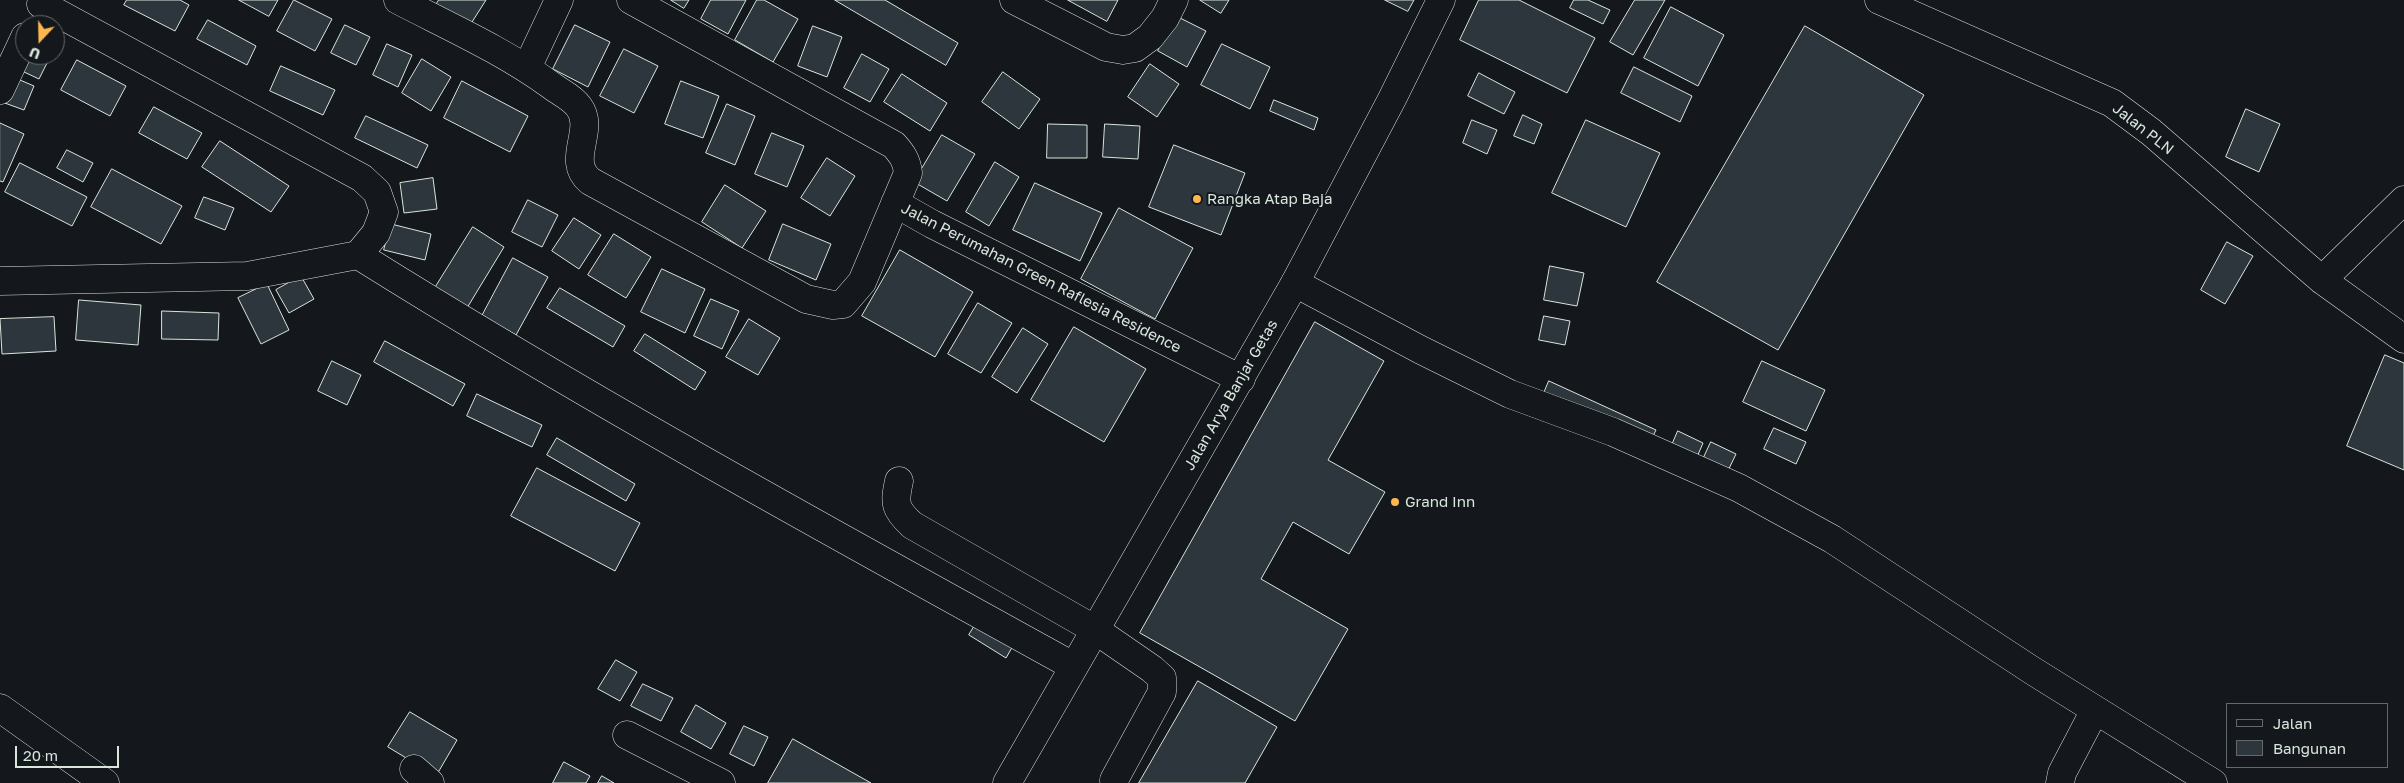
<!DOCTYPE html>
<html>
<head>
<meta charset="utf-8">
<style>
	body { margin:0 }
	#map { position:relative; width:2404px; height:783px; overflow:hidden; background:#14181c; font-family:"Golos Text",sans-serif }
	canvas { display:block }
	.legend { position:absolute; left:2226px; top:703px; width:162px; height:65px; box-sizing:border-box; background:#14181c; border:1px solid #626a69; margin:0; padding:6px 9px; list-style:none; font-size:15px; color:#d8e6dc }
	.legend li { display:flex; align-items:center; gap:10px; height:25px }
	.legend b { width:25px; border:1px solid #626a69 }
	.north { position:absolute; left:15px; top:15px; width:50px; height:50px; box-sizing:border-box; background:#14181c; border:1px solid #626a69; border-radius:50%; rotate:201deg; font-size:14px; font-weight:700; line-height:20px; text-align:center; color:#d8e6dc }
	.north::after { content:''; display:block; margin:auto; width:18px; height:22px; background:#ffb74d; clip-path:polygon(50% 0,100% 100%,50% 72%,0 100%) }
	.scale { position:absolute; left:15px; top:746px; width:104px; height:22px; box-sizing:border-box; border:2px solid #d8e6dc; border-top:0; padding-left:6px; font-size:15px; line-height:18px; white-space:nowrap; color:#d8e6dc; -webkit-text-stroke:4px #14181c; paint-order:stroke }
</style>
</head>
<body>
<div id="map">
<canvas width="2404" height="783"></canvas>
<ul class="legend">
<li><b style="height:6px;background:#14181c"></b>Jalan</li>
<li><b style="height:14px;background:#2c363c"></b>Bangunan</li>
</ul>
<div class="north">U</div>
<div class="scale">20 m</div>
</div>
<script>
const ctx = document.querySelector('canvas').getContext('2d');
ctx.lineJoin = 'round';
function fill(path, color) { ctx.fillStyle = color; ctx.fill(path, 'evenodd'); }
function trace(path, color, width, dash) { ctx.strokeStyle = color; ctx.lineWidth = width; ctx.lineCap = dash ? 'butt' : 'round'; ctx.setLineDash(dash || []); ctx.stroke(path); }
function drawText(font, color, halo, rows, align = 'center') {
  ctx.font = font + ' "Golos Text",sans-serif'; ctx.lineWidth = 4; ctx.setLineDash([]); ctx.textBaseline = 'middle'; ctx.strokeStyle = halo; ctx.fillStyle = color; for (const [text, x, y, turn = 0] of rows) {
    ctx.save(); ctx.translate(x, y); ctx.rotate((+turn || 0) * Math.PI / 180); ctx.textAlign = isNaN(turn) ? turn : align; if (halo) ctx.strokeText(text, 0, 0); ctx.fillText(text, 0, 0); ctx.restore();
  }
}
const building = new Path2D(`
	M127,0H180L189,5L175,31L124,5Z
	M239,0H278L269,16Z
	M294,0L332,19L315,51L277,31Z
	M439,0H486L465,33L432,11Z
	M671,0H689L684,8Z
	M711,0H746L728,34L701,19Z
	M757,0H764L798,19L773,62L735,40Z
	M835,0H885L958,43L946,65Z
	M1068,0H1118L1107,21Z
	M1200,0H1229L1221,13Z
	M1385,0H1414L1408,11Z
	M1479,0H1519L1595,38L1567,93L1460,40Z
	M1574,0H1588L1610,10L1603,24L1570,8Z
	M1635,0H1665L1633,55L1610,42Z
	M1671,7L1724,35L1698,86L1644,58Z
	M1176,16L1206,31L1187,67L1158,51Z
	M208,20L256,46L247,65L197,39Z
	M345,25L370,37L356,65L331,53Z
	M575,25L610,42L588,87L553,69Z
	M813,26L842,37L827,77L798,66Z
	M1805,26L1924,95L1778,350L1657,282Z
	M387,44L412,55L398,87L373,75Z
	M1222,44L1270,67L1250,109L1201,85Z
	M624,49L658,66L634,113L600,96Z
	M862,54L889,69L870,102L844,88Z
	M30,55H51L39,79L22,71Z
	M422,59L451,77L431,111L402,93Z
	M77,60L126,86L110,116L61,90Z
	M1150,64L1179,84L1157,117L1128,97Z
	M281,66L335,90L323,115L270,91Z
	M1634,67L1692,96L1680,122L1621,93Z
	M1003,72L1040,99L1019,129L982,102Z
	M1479,73L1515,92L1504,114L1468,96Z
	M902,74L947,103L930,131L884,102Z
	M13,77L34,86L24,110L2,102Z
	M462,81L528,116L510,152L444,118Z
	M681,81L719,96L703,138L665,124Z
	M1274,100L1318,118L1314,130L1270,111Z
	M727,104L755,116L735,165L706,153Z
	M154,107L202,133L187,159L139,133Z
	M2246,109L2280,124L2259,172L2226,157Z
	M1523,115L1542,124L1534,144L1514,136Z
	M366,116L428,145L417,168L355,138Z
	M1472,120L1497,130L1487,154L1463,143Z
	M1586,120L1660,153L1626,227L1552,193Z
	M0,123L24,134L3,182L0,181Z
	M1048,124L1087,125V158H1047Z
	M1105,124L1140,126L1138,159L1103,157Z
	M772,133L804,146L787,187L755,174Z
	M942,135L975,154L947,201L914,182Z
	M220,141L289,186L271,212L202,167Z
	M1174,145L1245,173L1221,235L1149,207Z
	M67,150L93,163L83,182L57,168Z
	M827,158L855,176L830,216L801,198Z
	M995,162L1019,177L989,226L966,212Z
	M20,163L87,197L72,226L5,192Z
	M112,169L182,206L161,244L91,207Z
	M433,178L437,209L404,213L400,183Z
	M1035,183L1102,213L1080,261L1013,230Z
	M725,185L766,211L742,248L702,222Z
	M204,197L234,208L225,230L195,218Z
	M528,200L558,215L542,247L512,232Z
	M1119,208L1193,248L1155,319L1081,279Z
	M574,218L601,235L579,269L552,251Z
	M391,224L431,234L425,260L384,250Z
	M783,224L831,244L816,280L769,260Z
	M473,227L504,247L467,308L435,288Z
	M614,234L651,257L626,298L588,275Z
	M2227,242L2253,256L2225,304L2201,290Z
	M900,250L973,292L935,357L862,316Z
	M513,258L548,277L516,335L482,316Z
	M1550,266L1584,273L1577,306L1544,300Z
	M662,269L705,289L685,333L641,312Z
	M301,276L314,299L289,313L276,290Z
	M267,284L289,330L261,344L238,298Z
	M560,288L625,326L613,347L547,308Z
	M711,299L739,311L722,349L694,336Z
	M79,300L141,305L138,345L76,340Z
	M978,303L1012,323L981,373L948,354Z
	M162,311L219,313L218,340L162,339Z
	M1544,316L1570,321L1565,345L1539,340Z
	M54,317L56,351L2,354L0,319Z
	M749,319L780,338L758,375L726,357Z
	M1315,322L1384,361L1328,460L1385,492L1349,554L1293,522L1261,579L1348,629L1295,721L1140,633Z
	M1074,327L1146,369L1104,442L1031,400Z
	M1023,328L1048,344L1017,393L992,377Z
	M645,334L706,372L695,390L634,351Z
	M385,341L465,384L453,406L374,362Z
	M2385,355L2404,363V470L2347,446Z
	M332,361L361,375L347,405L318,391Z
	M1762,361L1825,390L1806,431L1743,402Z
	M1549,381L1656,430L1650,442L1544,393Z
	M477,394L542,425L532,447L467,416Z
	M1774,428L1806,442L1796,464L1764,449Z
	M1678,431L1703,443L1694,464L1669,452Z
	M557,438L635,484L626,501L547,455Z
	M1711,442L1736,454L1725,477L1700,466Z
	M537,468L640,523L615,571L511,516Z
	M977,622L1014,644L1006,658L969,635Z
	M616,660L637,672L620,701L598,689Z
	M1198,681L1277,727L1245,783H1139Z
	M643,684L673,698L661,721L631,706Z
	M696,705L726,723L711,749L681,732Z
	M410,712L457,740L436,776L388,747Z
	M744,726L768,737L754,766L730,754Z
	M793,739L871,783H768Z
	M564,762L590,776L586,783H553Z
	M602,776L614,783H598Z`);
fill(building, '#2c363c');
trace(building, '#d8e6dc', 1);
const minor = new Path2D(`
	M398,0C450,27 504,51 552,86C561,93 572,97 579,107C596,130 565,160 590,181L806,299L833,305L843,304L862,282L908,173C907,161 902,154 894,145L631,0
	M1014,0L1106,47L1123,50L1135,48L1150,37L1165,18L1174,0
	M1879,0L2112,103L2151,132L2322,280L2404,339
	M527,68L559,0
	M0,90L25,37
	M895,203L932,224L1241,379
	M358,255C591,401 832,533 1073,666
	M2322,280L2404,200
	M0,281L247,276L358,255L376,233L384,212L377,192L362,178L41,4
	M1295,283L1421,350L1510,394L1613,432L1739,488L1832,539L2033,671L2213,783
	M899,481C894,504 895,509 912,525L1094,629L1152,669L1162,678V692L1114,780
	M0,708L105,783
	M627,735L721,783
	M414,769L430,783
	M2060,783L2062,773L2095,710`);
const highway = new Path2D(`
	M1007,783L1295,283L1392,99L1441,0`);
trace(minor, '#d8e6dc', 29);
trace(highway, '#d8e6dc', 29);
trace(minor, '#14181c', 28);
trace(highway, '#14181c', 28);
for (const [x, y, r, color] of [
	[1197,199,5,"#ffb74d"],
	[1395,502,5,"#ffb74d"]
]) { const dot = new Path2D(); dot.arc(x, y, r, 0, 2 * Math.PI); ctx.fillStyle = color; ctx.fill(dot); trace(dot, '#14181c', 2); }
drawText('15px', '#d8e6dc', '#14181c', [
	["Jalan PLN",2143,129,38],
	["Jalan Perumahan Green Raflesia Residence",1041,278,27],
	["Jalan Arya Banjar Getas",1231,395,-60]
]);
drawText('15px', '#d8e6dc', '#14181c', [
	["Rangka Atap Baja",1207,199],
	["Grand Inn",1405,502]
], 'left');
</script>
</body>
</html>
